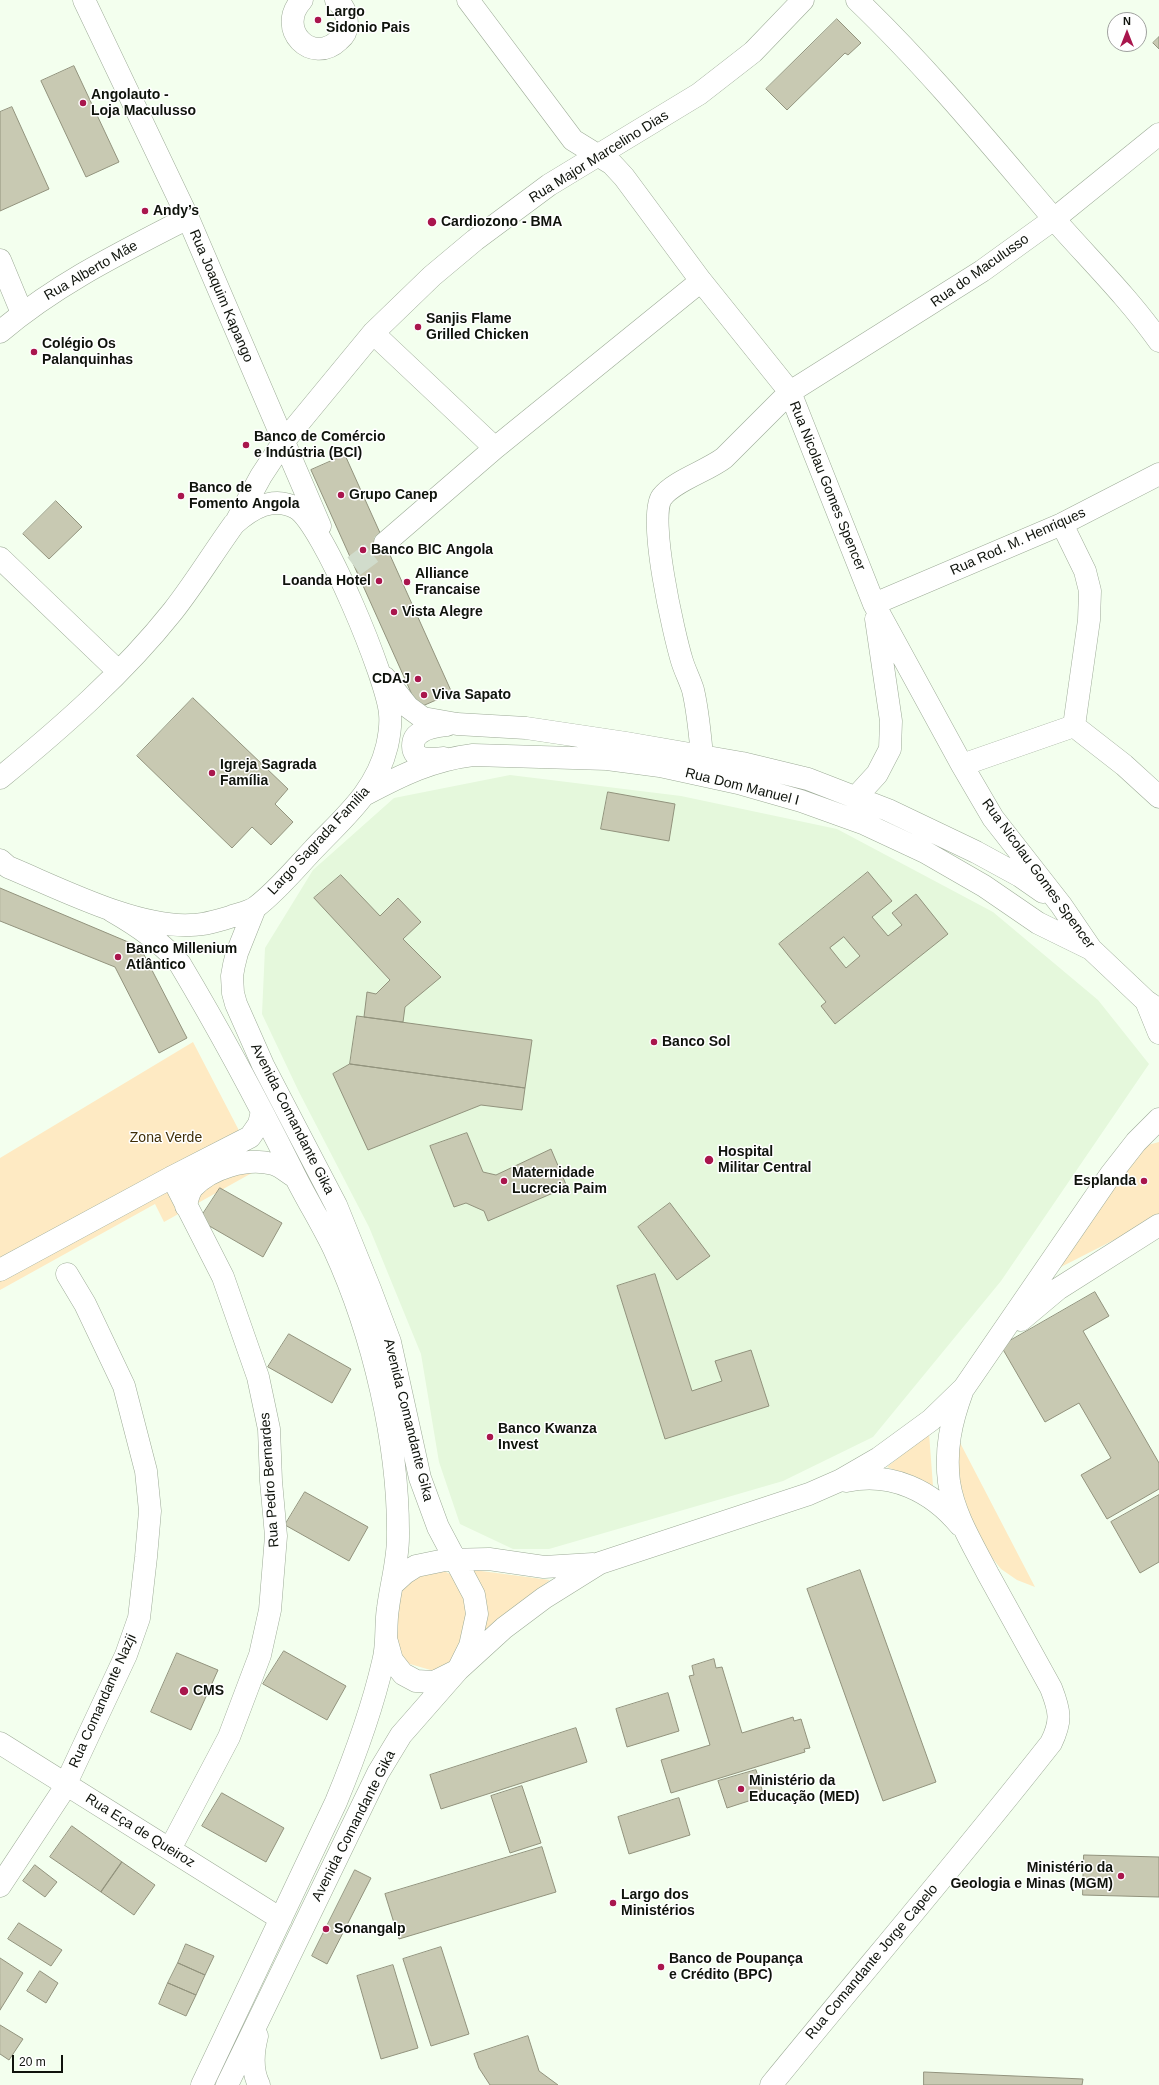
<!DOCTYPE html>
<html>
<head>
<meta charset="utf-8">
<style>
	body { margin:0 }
	#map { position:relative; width:1159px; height:2085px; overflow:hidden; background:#f3ffee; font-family:Helvetica,sans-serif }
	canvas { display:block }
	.north { position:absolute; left:1107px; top:12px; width:40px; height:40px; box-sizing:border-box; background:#fff; border:1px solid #9fa19e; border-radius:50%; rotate:0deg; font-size:11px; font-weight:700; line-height:16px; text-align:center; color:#0f130c }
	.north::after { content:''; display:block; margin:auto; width:14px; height:18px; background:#a9164d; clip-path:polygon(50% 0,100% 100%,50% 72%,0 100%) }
	.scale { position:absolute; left:12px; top:2055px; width:51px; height:18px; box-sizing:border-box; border:2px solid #0f130c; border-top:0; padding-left:5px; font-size:12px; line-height:14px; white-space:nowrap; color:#0f130c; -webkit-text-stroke:3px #fff; paint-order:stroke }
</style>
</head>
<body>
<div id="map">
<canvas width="1159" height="2085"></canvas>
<div class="north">N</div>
<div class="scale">20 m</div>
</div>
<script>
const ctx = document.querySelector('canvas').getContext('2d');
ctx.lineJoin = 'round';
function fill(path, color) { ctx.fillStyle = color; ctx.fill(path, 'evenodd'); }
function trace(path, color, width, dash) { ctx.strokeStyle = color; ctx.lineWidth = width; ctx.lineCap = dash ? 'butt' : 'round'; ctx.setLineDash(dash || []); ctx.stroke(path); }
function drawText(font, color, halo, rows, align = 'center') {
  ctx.font = font + ' Helvetica,sans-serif'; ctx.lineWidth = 3; ctx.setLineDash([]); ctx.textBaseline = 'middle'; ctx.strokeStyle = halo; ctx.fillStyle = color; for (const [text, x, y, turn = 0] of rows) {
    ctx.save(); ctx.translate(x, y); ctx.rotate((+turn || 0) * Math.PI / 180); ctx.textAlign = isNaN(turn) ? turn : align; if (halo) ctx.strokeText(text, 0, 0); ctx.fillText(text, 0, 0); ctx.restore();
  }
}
fill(new Path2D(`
	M510,775L681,796L837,829L993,912L1098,1000L1149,1064L1001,1281L873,1437L783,1481L549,1549H513L460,1524L439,1462L421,1354L369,1227L299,1092L262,1014L265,948L313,870L394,798Z`), '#e5f8dc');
fill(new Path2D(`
	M193,1042L259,1169L164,1222L155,1204L0,1290V1158Z
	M1159,1142V1217L1055,1270L1139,1143L1148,1145Z
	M929,1433L933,1486L887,1467Z
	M956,1435L1035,1587L1017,1580L1001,1569L985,1549L965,1507L959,1483Z
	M466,1569L550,1580L478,1635Z
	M442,1570L460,1579L470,1596L462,1655L434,1671L403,1662L392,1627L402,1577Z`), '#feeac3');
const building = new Path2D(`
	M837,19L861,43L848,55L845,53L787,110L766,89Z
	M1159,37V49L1153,43Z
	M74,66L119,162L86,177L41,81Z
	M12,107L49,189L0,211V112Z
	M345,455L452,693L418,708L311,470Z
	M56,501L82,527L49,559L23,534Z
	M193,698L288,789L275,804L293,822L271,845L252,827L232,848L137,756Z
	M608,792L675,804L669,841L601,829Z
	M868,872L892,901L872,917L888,936L902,925L892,913L916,894L948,934L835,1024L821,1006L826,1002L779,944ZM844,937L860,956L846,968L830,948Z
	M341,875L380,916L398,898L421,922L403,939L441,977L405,1007L403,1022L364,1017L367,992L376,994L390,980L314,898Z
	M0,888L140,947L187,1038L159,1053L115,967L0,921Z
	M357,1016L532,1040L525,1088L350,1064Z
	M350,1064L525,1088L522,1110L481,1105L368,1150L333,1074Z
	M467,1133L483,1172L496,1175L551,1149L567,1187L488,1221L484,1211L466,1203L454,1207L430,1146Z
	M220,1188L282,1223L263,1257L199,1220Z
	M670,1203L710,1256L677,1280L638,1227Z
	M655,1274L692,1391L722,1381L715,1361L751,1350L769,1406L665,1439L617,1286Z
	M1095,1292L1109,1316L1083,1331L1159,1463V1489L1107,1519L1081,1475L1111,1458L1079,1403L1045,1422L1001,1346Z
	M289,1334L351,1369L332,1403L268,1367Z
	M305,1492L368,1527L349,1561L285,1525Z
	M1159,1495V1562L1140,1573L1111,1522Z
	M860,1570L936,1782L883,1801L807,1589Z
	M284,1651L346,1686L327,1720L263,1684Z
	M177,1653L218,1670L191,1730L151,1712Z
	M714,1659L716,1668L722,1667L742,1733L793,1717L794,1721L801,1719L810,1748L804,1749L805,1752L671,1793L661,1760L710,1745L689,1676L694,1675L692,1666Z
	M668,1693L679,1731L627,1747L616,1709Z
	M576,1728L587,1762L441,1809L430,1775Z
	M756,1770L764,1796L727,1808L718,1781Z
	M522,1786L541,1843L510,1853L491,1796Z
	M222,1793L284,1828L266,1862L202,1826Z
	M679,1798L690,1835L629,1854L618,1817Z
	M72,1826L122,1862L101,1892L50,1857Z
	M542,1847L556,1892L399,1939L385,1894Z
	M1084,1855L1159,1857V1897L1083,1895Z
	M122,1862L155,1885L134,1915L101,1892Z
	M35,1865L57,1882L45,1897L23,1881Z
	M355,1870L371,1878L327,1964L312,1956Z
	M19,1923L62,1950L51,1966L8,1939Z
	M186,1944L214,1956L205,1975L178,1963Z
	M441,1947L469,2034L431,2046L403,1959Z
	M0,1958L23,1973L0,2010Z
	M178,1963L205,1975L196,1995L168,1983Z
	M393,1965L418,2048L381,2059L357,1976Z
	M40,1971L58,1983L46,2003L27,1991Z
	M168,1983L196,1995L186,2016L159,2004Z
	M0,2025L23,2039L9,2060L0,2054Z
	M528,2036L539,2071L558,2085H490L479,2068L474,2054Z
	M924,2072L1083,2079L1082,2085H924Z`);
fill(building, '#c8c9b2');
trace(building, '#92937d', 1);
trace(new Path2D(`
	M354,566L385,543`), '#d1dccc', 22, [22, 11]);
const minor = new Path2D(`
	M84,0L188,218L320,526
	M302,0C275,29 312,66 339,40C344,36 347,30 347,24C347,14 344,6 336,0
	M468,0L573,140L612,164L624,177L701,281L790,392L874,604L962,765L993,818L1061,905L1091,949L1146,1001L1159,1010
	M857,0C928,68 990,144 1054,219C1089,259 1128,297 1159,341
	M0,260L22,313
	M0,332C56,284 122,252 188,218
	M373,333L495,448
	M237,520L261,476L284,441L373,333L432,276L475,240L549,185L699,94L753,52L803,0
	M1062,524L1085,571L1090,591L1089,620L1074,726
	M385,543L495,448L701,281
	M0,558L118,671
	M874,604L1062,524L1159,474
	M385,678L408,707L423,718L457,724L526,728L626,743L742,763L808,779L888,810L976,852L1020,876L1043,892
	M1074,726L1124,765L1159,797
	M702,756C700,734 698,711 693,690C690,680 685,671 682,661C674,635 647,516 662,497C674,481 707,471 724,458L790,392L982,271L1054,219L1159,134
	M444,758C433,759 413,762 413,746C413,740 415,736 420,733C427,727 438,726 447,725
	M962,765L1074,726
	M0,778C61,728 123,674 173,611C195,583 213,553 234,524C251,509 273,495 296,508C323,523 388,681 390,714C391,724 389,737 387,746C376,792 344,817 313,850C295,869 277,891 256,907C249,912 238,914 230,917C217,921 204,925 191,925C136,928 59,888 8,867L0,860
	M366,794C402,775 432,760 473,755L607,759L660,766L738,783L801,801L865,824L925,852L984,886L1038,923L1091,949
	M856,797L877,774L890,749L891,721L876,619
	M112,911C138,926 160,941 180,964C220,1031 257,1100 292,1170C305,1197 321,1222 334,1249C373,1334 399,1444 398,1537C398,1561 391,1584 388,1608C385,1626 388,1644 383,1662C372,1710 355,1756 336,1802L202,2085
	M1146,1001L1159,1033
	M186,1206C187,1200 189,1193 192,1188C210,1168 247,1157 273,1164C281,1166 288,1173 295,1177
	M0,1270L172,1177L250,1137L259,1124L262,1111
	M1021,1320L1058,1289L1159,1225
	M846,1481C891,1471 932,1491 960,1525
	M393,1584L405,1573L416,1566L445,1560L489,1559L544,1567L593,1564
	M387,1642L392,1660L403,1674L416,1681L434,1682L458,1670L504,1628L544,1598L600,1563L809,1494L841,1480L879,1458L931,1420L964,1388L1111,1174L1136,1142L1159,1119
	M0,1743L281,1919
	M170,1849L229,1737L260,1655L270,1610L276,1536L271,1481L269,1429L258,1377L223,1277L172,1177
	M0,1886L62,1792L126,1655L139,1618L146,1557L150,1511L146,1471L124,1386L85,1304L67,1274
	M257,2036C253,2052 251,2069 259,2085
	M227,2085L378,1773L401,1735L458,1670L470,1646L477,1614L474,1595L438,1527L420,1478L390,1342L370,1289L336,1205L263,1065L236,1004L233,993L232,976L234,965L237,953L255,908
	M771,2085C864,1971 960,1859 1051,1743C1062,1721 1060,1711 1051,1688C1030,1650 1009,1612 988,1574C973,1545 954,1515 949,1482C945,1449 951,1422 962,1392`);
trace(minor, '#9dab97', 23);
trace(minor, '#fff', 22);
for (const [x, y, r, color] of [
	[318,20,4,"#a9164d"],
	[83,103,4,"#a9164d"],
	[145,211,4,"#a9164d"],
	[432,222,5,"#a9164d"],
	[418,327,4,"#a9164d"],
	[34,352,4,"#a9164d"],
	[246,445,4,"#a9164d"],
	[341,495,4,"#a9164d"],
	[181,496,4,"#a9164d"],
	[363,550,4,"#a9164d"],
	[379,581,4,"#a9164d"],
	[407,582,4,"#a9164d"],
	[394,612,4,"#a9164d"],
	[418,679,4,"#a9164d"],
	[424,695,4,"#a9164d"],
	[212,773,4,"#a9164d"],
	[118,957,4,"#a9164d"],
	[654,1042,4,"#a9164d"],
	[709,1160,5,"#a9164d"],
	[504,1181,4,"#a9164d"],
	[1144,1181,4,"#a9164d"],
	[490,1437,4,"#a9164d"],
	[184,1691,5,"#a9164d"],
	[741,1789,4,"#a9164d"],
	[1121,1876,4,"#a9164d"],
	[613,1903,4,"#a9164d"],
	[326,1929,4,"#a9164d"],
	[661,1967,4,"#a9164d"]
]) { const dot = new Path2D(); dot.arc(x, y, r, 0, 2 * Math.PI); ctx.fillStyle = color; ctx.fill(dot); trace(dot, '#fff', 1.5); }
drawText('bold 14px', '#0f130c', '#fff', [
	["Largo",326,12],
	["Sidonio Pais",326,28],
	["Angolauto -",91,95],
	["Loja Maculusso",91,111],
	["Andy’s",153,211],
	["Cardiozono - BMA",441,222],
	["Sanjis Flame",426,319],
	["Grilled Chicken",426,335],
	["Colégio Os",42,344],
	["Palanquinhas",42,360],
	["Banco de Comércio",254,437],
	["e Indústria (BCI)",254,453],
	["Banco de",189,488],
	["Fomento Angola",189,504],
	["Grupo Canep",349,495],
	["Banco BIC Angola",371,550],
	["Alliance",415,574],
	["Francaise",415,590],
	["Loanda Hotel",371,581,"right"],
	["Vista Alegre",402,612],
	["CDAJ",410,679,"right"],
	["Viva Sapato",432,695],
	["Igreja Sagrada",220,765],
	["Família",220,781],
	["Banco Millenium",126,949],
	["Atlântico",126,965],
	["Banco Sol",662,1042],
	["Hospital",718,1152],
	["Militar Central",718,1168],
	["Maternidade",512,1173],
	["Lucrecia Paim",512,1189],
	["Esplanda",1136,1181,"right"],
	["Banco Kwanza",498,1429],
	["Invest",498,1445],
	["CMS",193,1691],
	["Ministério da",749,1781],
	["Educação (MED)",749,1797],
	["Ministério da",1113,1868,"right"],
	["Geologia e Minas (MGM)",1113,1884,"right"],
	["Largo dos",621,1895],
	["Ministérios",621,1911],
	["Sonangalp",334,1929],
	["Banco de Poupança",669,1959],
	["e Crédito (BPC)",669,1975]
], 'left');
drawText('14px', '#0f130c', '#fff', [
	["Rua Major Marcelino Dias",599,157,-32],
	["Rua Alberto Mãe",91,271,-30],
	["Rua do Maculusso",980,271,-35],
	["Rua Joaquim Kapango",221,296,67],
	["Rua Nicolau Gomes Spencer",827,486,68],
	["Rua Rod. M. Henriques",1018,542,-24],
	["Rua Dom Manuel I",742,787,14],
	["Largo Sagrada Familia",319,841,-47],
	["Rua Nicolau Gomes Spencer",1038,874,54],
	["Avenida Comandante Gika",292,1119,63],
	["Avenida Comandante Gika",408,1420,76],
	["Rua Pedro Bernardes",270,1480,-94],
	["Rua Comandante Nazji",103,1701,-66],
	["Avenida Comandante Gika",354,1826,-63],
	["Rua Eça de Queiroz",140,1831,32],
	["Rua Comandante Jorge Capelo",872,1962,-50]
]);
drawText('14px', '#3f2e06', '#fff', [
	["Zona Verde",166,1138]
]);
</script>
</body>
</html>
